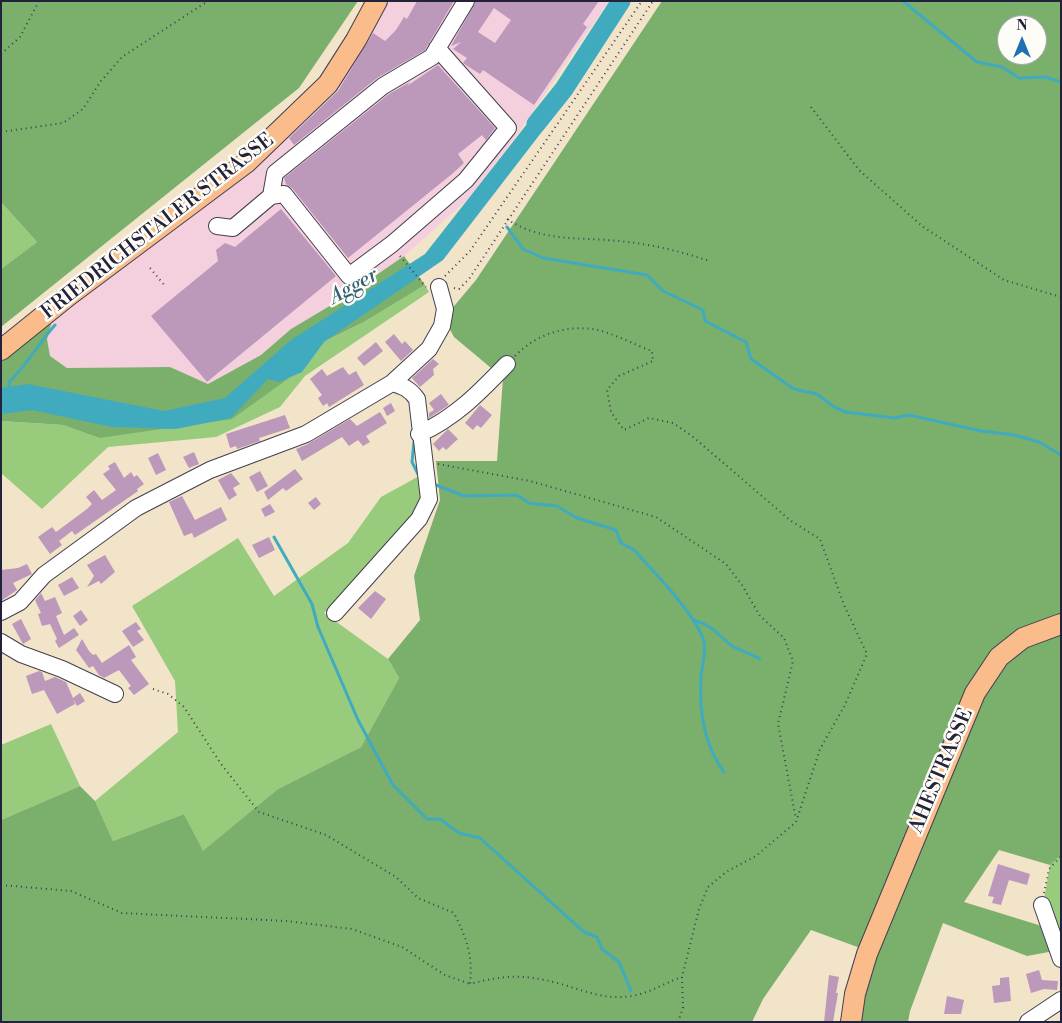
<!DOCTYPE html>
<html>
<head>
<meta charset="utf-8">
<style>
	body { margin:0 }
	#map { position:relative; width:1062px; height:1023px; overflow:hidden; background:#f1e4c9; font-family:"Libre Bodoni",serif }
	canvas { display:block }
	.frame { position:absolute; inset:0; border:2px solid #22223b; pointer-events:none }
	.north { position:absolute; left:997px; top:15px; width:50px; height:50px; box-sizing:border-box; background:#fdfcf7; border:1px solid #a5a5ac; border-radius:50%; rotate:0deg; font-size:14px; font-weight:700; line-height:20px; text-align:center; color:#22223b }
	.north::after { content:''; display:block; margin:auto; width:18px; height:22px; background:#1f6fb2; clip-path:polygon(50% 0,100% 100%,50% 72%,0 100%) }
</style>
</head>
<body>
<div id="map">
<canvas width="1062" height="1023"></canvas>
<div class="frame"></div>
<div class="north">N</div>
</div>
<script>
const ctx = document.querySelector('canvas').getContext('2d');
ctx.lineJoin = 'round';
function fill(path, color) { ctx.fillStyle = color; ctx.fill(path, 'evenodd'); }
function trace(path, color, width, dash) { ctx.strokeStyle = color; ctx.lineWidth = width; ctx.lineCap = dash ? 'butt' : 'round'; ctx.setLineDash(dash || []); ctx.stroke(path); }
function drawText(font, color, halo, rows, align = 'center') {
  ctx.font = font + ' "Libre Bodoni",serif'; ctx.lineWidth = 5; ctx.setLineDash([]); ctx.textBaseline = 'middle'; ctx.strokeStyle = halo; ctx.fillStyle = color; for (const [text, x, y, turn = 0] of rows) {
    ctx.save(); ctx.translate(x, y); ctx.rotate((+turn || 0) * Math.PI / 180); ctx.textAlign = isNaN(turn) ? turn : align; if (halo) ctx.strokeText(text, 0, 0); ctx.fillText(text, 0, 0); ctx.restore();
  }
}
fill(new Path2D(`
	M388,1H609L516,136L467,200L404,256L343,298L291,329L261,355L208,384L170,367L68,368L50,356L47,339L52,321L234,184Z`), '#f4cfdd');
fill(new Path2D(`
	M1,202L37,242L1,269Z
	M425,285L429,292L305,376L280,407L216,437L108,447L42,509L1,473V421L63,425L99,438L323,342L364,322Z
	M421,475L420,506L324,613L388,659L399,678L361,747L278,789L203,852L184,814L113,841L95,801L178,732L175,681L132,606L238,538L274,596L348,543L381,497Z
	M51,724L80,786L1,820V745Z
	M1061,855V945L1043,905L1050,865Z`), '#99cb7c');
fill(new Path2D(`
	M1,1H358L299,88L1,327V269L37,242L1,202Z
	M662,1H1061V855L1050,865L999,850L964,902L1045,927L1054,951L1027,956L943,923L910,1011L908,1022H855L863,949L811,930L763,999L752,1022H1V820L80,786L95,801L113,841L184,814L203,851L278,789L361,747L399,678L388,659L420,620L414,576L440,500L436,461H497L503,378L454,337L444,318L476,280ZM1007,25H1037V55H1007Z
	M404,256L425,285L364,322L323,342L296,373L232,419L99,438L63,425L1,421V359L52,321L47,339L50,356L67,368L170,367L208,384L261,355L291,329L343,298Z`), '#7aaf6c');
fill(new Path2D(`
	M545,101L561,107L443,260L324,342L302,372L279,382L268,379L231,418L176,429L112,427L32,410L1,414V388L28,384L164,411L225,398L291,340L425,254Z`), '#40abbf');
trace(new Path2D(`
	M903,1L977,62L1002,67L1019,78L1045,77L1061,82
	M507,227L523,249L543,258L647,275L663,291L703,310L705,321L746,342L751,359L794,389L817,394L834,407L846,412L894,418L909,415L981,431L1014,435L1039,442L1061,455
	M9,390V382C26,366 39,343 55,325
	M414,442L412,462L420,478
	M436,485L464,496L517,495L529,503L557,506L577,518L616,530L621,543L634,550C653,571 698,617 704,642C706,654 702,665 701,677C699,710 704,745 724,772
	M274,537L312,604L318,627L358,720L393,785L427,819H440L459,833L480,838L584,932L597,937L602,949L619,962L631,991
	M693,620C715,626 715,633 732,646C735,648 753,655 760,659`), '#40abbf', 3);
trace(new Path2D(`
	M536,124L564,89L621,1`), '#40abbf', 19);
fill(new Path2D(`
	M417,1H454L425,50L377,78L294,145L289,138L338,91L373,33L385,41L396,30L404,17L407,19Z
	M476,1H599L583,24L587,27L534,105L483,70L480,74L466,65L463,63L467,58L453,49L461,42L451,46ZM494,8L511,20L495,43L478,32Z
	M438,65L495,128L486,140L482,135L458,154L464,163L452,174L348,258L292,188L286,184L284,178L389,94L410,82L407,86Z
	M281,209L336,276L207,382L151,316L218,261L216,250L225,243L235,247Z
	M394,334L402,344L405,341L413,350L401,361L385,342Z
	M376,342L383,351L364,366L357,358Z
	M433,359L439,364L433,369L434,375L420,387L412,378Z
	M343,367L349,375L356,371L364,385L329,407L327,403L323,406L318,398L322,395L310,379L322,369L327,376Z
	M441,394L449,405L429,418V413L434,410L429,403Z
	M391,403L395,411L387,416L383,408Z
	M480,405L492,415L481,428L477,425L473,430L465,423Z
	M380,412L387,423L366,436L370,442L363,446L358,440L349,446L342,437L302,461L296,449L308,444L350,419L357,426Z
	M285,415L290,428L259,438L260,441L237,449L236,446L230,448L226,434Z
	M448,429L458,439L446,450L443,447L439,451L433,444Z
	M194,452L199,464L189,468L183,457Z
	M158,453L166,470L156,475L148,458Z
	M115,462L124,478L131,472L134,477L137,475L144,484L137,489L138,491L75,535L72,531L59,541L62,545L50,554L38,537L52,527L56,532L87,509L92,504L86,497L94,490L102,500L116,490L103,474L110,469L108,466Z
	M295,469L303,479L286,491L283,488L268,500L264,492Z
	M260,471L268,486L257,492L249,477Z
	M231,473L240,484L233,488L237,495L229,500L218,480Z
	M182,496L195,520L221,507L227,520L194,538L192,533L184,536L169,502Z
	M316,497L321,504L314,510L308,503Z
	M270,504L275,512L265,517L261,509Z
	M269,537L275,550L259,558L252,545Z
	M105,555L115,572L101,584L99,581L87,587L94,576L87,565Z
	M27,564L32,574L13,583L17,590L1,601V570L18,568Z
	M72,577L79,588L64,596L58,585Z
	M375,591L386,599L371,619L358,608Z
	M41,593L45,601L55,597L62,613L56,616L64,635L74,628L79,635L59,648L55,641L57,639L50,624L42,626L38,614L41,613L35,600Z
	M81,610L88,620L80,626L73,616Z
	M21,619L31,639L23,644L12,624Z
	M136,622L141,629L137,631L144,640L133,647L122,631Z
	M82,639L89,651L93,655L96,654L102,663L129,645L136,657L131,660L149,684L134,695L128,688L131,686L119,670L104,678L99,675L93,666L89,668L76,650Z
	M39,671L42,672L45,681L55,677L66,682L73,698L80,693L85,701L77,706L73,699L75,704L57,714L44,690L32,694L26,676Z
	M998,864L1030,874L1027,885L1009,880L1001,905L992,903L994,897L988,896Z
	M1039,970L1042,980L1058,981L1057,990L1044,989L1031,993L1026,974Z
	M829,975L839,977L836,993H838L833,1022H824Z
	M1009,977L1011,1001L994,1003L992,986L1000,985V978Z
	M947,996L964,1000L961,1014H944Z`), '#bc98ba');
const minor = new Path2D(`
	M271,196L275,173L383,86L432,57L466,1
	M217,226L233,228L271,196L284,194L349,276L392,244L466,180L508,128L437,48
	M419,434C455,418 480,392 507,364
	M1,612L20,602L44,575L136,508L210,470L306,434L392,383L429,349L442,326L445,309L439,287
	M335,613L419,519L429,499L417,399C410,389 403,386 392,383
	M1,642L21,654L62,669L115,694
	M1042,905L1061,959
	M1028,1022L1061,1000`);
const major = new Path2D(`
	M1,350L68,296L246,163L328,84L356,40L377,1
	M851,1022L855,994L867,954L975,693L999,657L1023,638L1061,624`);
trace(minor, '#413f50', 18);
trace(major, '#413f50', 22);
trace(new Path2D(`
	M1,54L20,37L39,1
	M811,107L859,170L922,226L1004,280L1061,297
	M1,132L63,123L83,109L101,81L122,57L208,1
	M507,219C544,244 585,236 627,242C655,245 683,252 709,261
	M400,256L426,287
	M150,268L166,287
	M445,276L470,251L642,1
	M454,288L459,289L469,279L653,1
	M515,356C535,335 565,325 593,329C611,332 635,345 652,351L653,361L619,376L607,390L611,412L624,430L649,418L673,423L692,436L791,521L820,539L844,605L867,654L845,705L820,749L796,822L756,856L726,872L708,887L699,909L682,977L683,1008L678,1022
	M438,464L530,481L656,517L726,564L742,585L760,616L784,638L793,661L778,724L796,819
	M153,689L168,694L184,707L221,764L259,812L326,835L396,877L418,898L454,913C467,939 473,956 470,984C504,975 523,974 557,983C577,988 596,997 617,997C643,998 659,985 682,977
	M1,885L71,891L122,913L286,921L352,929L402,947L445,975L470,984
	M1044,893L1049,869L1061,856`), '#413f50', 2, [1, 4]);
trace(minor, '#fff', 16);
trace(major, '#f9bc8a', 20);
drawText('20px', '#22223b', '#fdfcf7', [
	["FRIEDRICHSTALER STRASSE",158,227,-38],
	["AHESTRASSE",942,771,-67]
]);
drawText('italic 21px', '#306076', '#fdfcf7', [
	["Agger",354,287,-29]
]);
</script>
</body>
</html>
